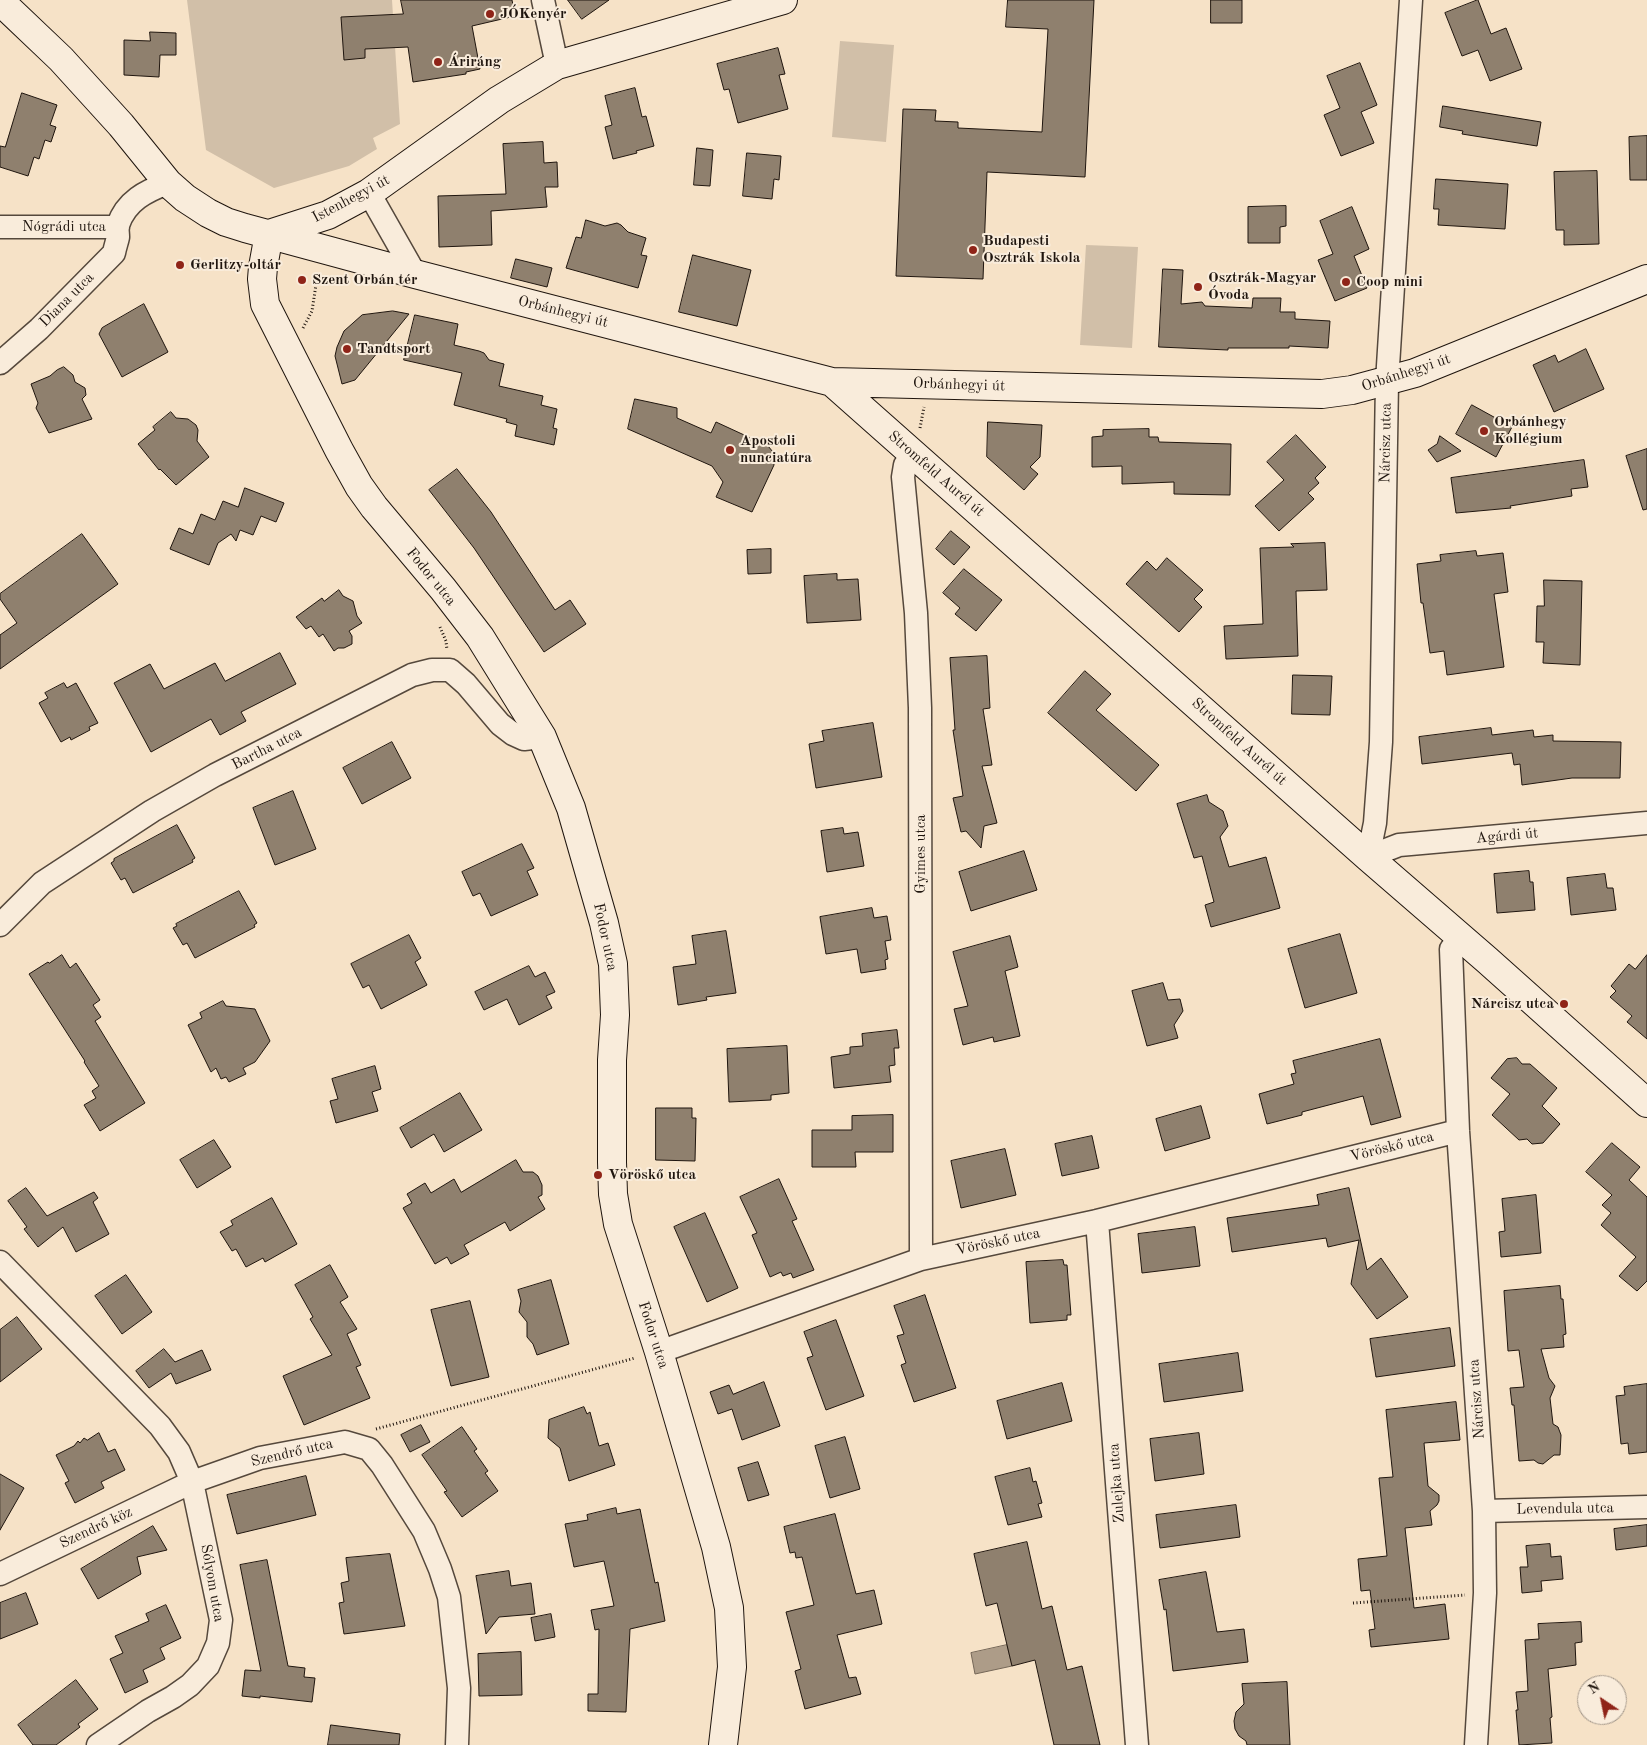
<!DOCTYPE html>
<html>
<head>
<meta charset="utf-8">
<style>
	body { margin:0 }
	#map { position:relative; width:1647px; height:1745px; overflow:hidden; background:#f6e2c7; font-family:"Old Standard TT",serif }
	canvas { display:block }
	.north { position:absolute; left:1577px; top:1675px; width:50px; height:50px; box-sizing:border-box; background:#f9ecdb; border:1px solid #a29689; border-radius:50%; rotate:326deg; font-size:14px; font-weight:700; line-height:20px; text-align:center; color:#1f150e }
	.north::after { content:''; display:block; margin:auto; width:18px; height:22px; background:#8f2418; clip-path:polygon(50% 0,100% 100%,50% 72%,0 100%) }
</style>
</head>
<body>
<div id="map">
<canvas width="1647" height="1745"></canvas>
<div class="north">N</div>
</div>
<script>
const ctx = document.querySelector('canvas').getContext('2d');
ctx.lineJoin = 'round';
function fill(path, color) { ctx.fillStyle = color; ctx.fill(path, 'evenodd'); }
function trace(path, color, width, dash) { ctx.strokeStyle = color; ctx.lineWidth = width; ctx.lineCap = dash ? 'butt' : 'round'; ctx.setLineDash(dash || []); ctx.stroke(path); }
function drawText(font, color, halo, rows, align = 'center') {
  ctx.font = font + ' "Old Standard TT",serif'; ctx.lineWidth = 4; ctx.setLineDash([]); ctx.textBaseline = 'middle'; ctx.strokeStyle = halo; ctx.fillStyle = color; for (const [text, x, y, turn = 0] of rows) {
    ctx.save(); ctx.translate(x, y); ctx.rotate((+turn || 0) * Math.PI / 180); ctx.textAlign = isNaN(turn) ? turn : align; if (halo) ctx.strokeText(text, 0, 0); ctx.fillText(text, 0, 0); ctx.restore();
  }
}
fill(new Path2D(`
	M187,0H392L400,124L373,138L377,149L349,166L274,188L206,150Z
	M840,41L894,45L886,142L832,137Z
	M1086,245L1138,247L1132,348L1080,345Z`), '#d1bfa8');
const water = new Path2D(`
	M1007,1645L1012,1666L975,1674L971,1653Z`);
fill(water, '#ad9c88');
trace(water, '#746657', 1);
const building = new Path2D(`
	M401,0H512L515,16L472,26L480,69L466,72V74L413,82L408,47L365,49V58L344,60L341,17L403,14Z
	M568,0H609L582,19Z
	M1008,0H1094L1085,177L987,172L983,279L896,276L903,109L936,110L935,121L958,122V128L1042,132L1048,29L1006,27Z
	M1211,0H1242V23H1211Z
	M1478,0L1491,34L1506,28L1522,69L1490,81L1478,50L1462,56L1445,13Z
	M150,32L176,33V55H160L159,77L124,75V40L150,41Z
	M778,48L785,74L779,75L788,109L738,123L729,89L724,90L717,64Z
	M1360,63L1377,105L1361,112L1374,143L1341,156L1324,115L1340,108L1327,76Z
	M635,88L642,117L646,116L654,146L636,151L637,153L613,159L605,127L612,125L605,96Z
	M22,93L57,105L50,125L56,127L51,142L45,140L39,159L34,157L28,176L0,167V146L5,147Z
	M1443,106L1541,122L1537,146L1462,134L1463,131L1440,127Z
	M1647,136V180H1630L1629,137Z
	M543,142L544,163L557,162L558,187H545L547,207L491,211L492,245L439,247L438,196L506,194L503,144Z
	M697,148L713,150L710,186L694,185Z
	M747,153L781,156L779,180L774,179L772,199L743,196Z
	M1597,171L1599,244L1564,245V230H1556L1554,172Z
	M1436,179L1508,184L1505,229L1438,225L1439,209H1434Z
	M1286,206V226L1280,227V243H1248V207Z
	M1352,207L1369,249L1354,256L1367,288L1335,301L1318,260L1333,254L1320,221Z
	M586,220L605,226L617,223L621,225L628,232L646,238L641,255L647,256L638,288L566,268L576,237L581,238Z
	M693,255L751,270L737,326L679,312Z
	M516,259L552,268L547,287L511,278Z
	M1163,269L1183,270L1181,304L1202,302L1205,306L1252,308L1253,298H1281L1280,312H1295V319L1330,321L1328,348L1289,346V348H1228V350L1159,347Z
	M144,304L168,352L122,377L99,334L102,328Z
	M393,311L409,314L355,380L342,384L335,356L337,347L344,331L362,315Z
	M415,315L458,324L454,345L479,351L484,353L489,360L504,364L499,386L543,396L541,405L557,409L553,428L557,429L554,445L515,436L517,425L506,422L507,419L454,405L462,373L404,360Z
	M1586,349L1604,389L1554,412L1533,365L1555,355L1558,362Z
	M64,367L73,375L75,382L85,388L86,395L82,399L92,419L49,433L36,408L38,403L31,384L50,376L57,370Z
	M635,399L677,408V418L711,433L716,422L768,446L773,452L774,465L752,512L716,497L723,482L712,466L628,429Z
	M1472,405L1512,427L1496,457L1456,434Z
	M171,412L176,418L188,419L196,425L198,430L197,441L209,457L176,485L160,469L159,470L138,444L155,430L153,427Z
	M988,422L1042,425L1040,457L1030,467L1038,474L1024,490L987,457Z
	M1149,429V437H1158L1159,442L1231,444L1230,495L1174,494V482L1122,484V466L1092,467V437L1103,436V430Z
	M1296,435L1326,467L1315,478L1319,483L1308,493L1314,499L1279,531L1255,506L1284,480L1267,462Z
	M1440,436L1461,451L1437,462L1428,450L1437,444Z
	M1647,449V509L1643,510L1626,456Z
	M1584,460L1588,487L1571,489L1572,496L1510,506L1511,508L1456,513L1451,478Z
	M457,469L491,512L555,610L570,600L586,624L544,652L474,548L429,490Z
	M245,488L284,503L276,522L261,516L253,535L240,530L236,541L231,534L218,543L209,565L170,549L179,528L193,534L201,514L215,520L223,501L238,507Z
	M951,531L970,547L954,565L936,549Z
	M82,534L118,584L0,669V635L17,623L0,599V594Z
	M1325,543L1327,590L1296,591L1298,656L1226,659L1224,626L1263,624L1260,548L1294,547L1291,544Z
	M771,549V573L748,574L747,550Z
	M1476,551L1477,556L1503,553L1508,592L1494,594L1504,667L1447,675L1444,651L1430,653L1423,603H1421L1417,564L1441,561L1440,555Z
	M1167,558L1203,590L1194,599L1202,607L1179,632L1126,584L1147,561L1156,570Z
	M964,569L1002,600L976,631L955,614L960,608L943,593Z
	M837,574V580L858,579L861,620L807,623L804,576Z
	M1544,580L1582,581L1580,665L1543,663L1544,642H1536L1537,606H1544Z
	M339,590L343,596L353,601L357,616L362,623L349,631L352,636V644L344,648H338L334,651L323,634L319,637L311,626L306,629L296,617L322,598L324,601Z
	M280,653L296,684L241,712L246,721L220,735L211,719L151,752L114,683L150,664L164,689L215,663L225,681Z
	M987,656L990,708L983,709L992,765L982,766L997,823L984,826L981,848L966,831L961,832L953,798L963,796L953,730H955L950,658Z
	M1085,671L1111,694L1096,710L1159,765L1136,791L1048,713Z
	M1293,675L1332,676L1330,715L1292,714Z
	M64,683L67,688L76,683L98,723L89,727L90,730L71,740L70,737L61,742L39,703L48,698L45,693Z
	M873,723L882,777L816,788L809,744L824,741L822,731Z
	M1491,728L1492,735L1533,730L1534,737L1553,735V741L1621,742L1620,778H1572L1522,785L1520,764L1514,765L1512,753L1422,764L1419,737Z
	M392,742L411,778L362,804L343,768Z
	M293,791L316,849L275,865L253,808Z
	M1207,795L1209,802L1223,811L1228,826L1220,837L1229,867L1266,857L1280,908L1211,927L1205,905L1214,902L1202,856L1194,858L1177,804Z
	M177,825L195,858L192,860L193,862L133,893L125,878L121,880L111,863L114,861V859Z
	M843,828L844,834L858,832L864,866L827,872L821,831Z
	M522,844L534,868L527,871L538,895L491,916L480,893L473,896L462,872Z
	M1024,851L1037,890L971,911L959,872Z
	M1529,871L1530,882H1533L1535,910L1497,913L1494,874Z
	M1605,874L1607,888H1613L1616,910L1571,915L1567,878Z
	M239,891L257,923L254,925L255,927L195,958L187,943L183,945L173,928L177,926L176,924Z
	M872,908L874,918L887,916L891,940L885,941L888,959L885,960L886,969L861,973L857,949L826,954L820,917Z
	M726,931L736,993L706,997L707,1000L678,1005L673,967L696,964L692,936Z
	M1340,934L1357,993L1305,1008L1288,949Z
	M409,935L421,958L415,962L427,985L381,1009L369,985L363,988L351,964Z
	M1010,936L1018,967L1005,971L1020,1036L994,1042L993,1037L963,1045L954,1009L968,1006L953,952Z
	M62,955L70,968L76,963L100,1000L93,1005L101,1017L95,1021L145,1103L100,1131L84,1105L96,1098L92,1091L99,1086L84,1062L85,1061L29,974L48,962L49,963Z
	M1647,955V1039L1627,1022L1632,1016L1610,997L1616,991L1611,986L1629,964L1635,969Z
	M529,966L535,977L545,972L555,992L546,996L552,1008L519,1025L507,999L484,1010L475,992Z
	M1163,983L1168,1000L1180,999L1183,1011L1174,1025L1178,1038L1147,1046L1132,991Z
	M223,1001L226,1006L255,1009L270,1041L255,1062L243,1068L246,1074L229,1082L226,1077L221,1079L216,1068L211,1072L188,1025L202,1018L200,1013Z
	M897,1030L899,1048H894L895,1065L889,1066L891,1082L834,1088L831,1057L850,1054V1047L863,1046L862,1034Z
	M1380,1039L1401,1117L1371,1125L1363,1096L1302,1112V1115L1267,1124L1259,1094L1294,1084L1291,1074L1296,1073L1293,1061Z
	M787,1046L789,1093L771,1095V1100L729,1102L727,1049Z
	M1517,1058L1522,1064H1530L1557,1088L1542,1106L1560,1124L1543,1143L1532,1144L1527,1139L1519,1140L1492,1115L1510,1094L1491,1078L1507,1059Z
	M375,1066L381,1089L372,1092L378,1111L336,1123L330,1101L338,1099L332,1079Z
	M460,1093L482,1130L444,1152L434,1134L411,1148L400,1128Z
	M1201,1106L1210,1138L1165,1151L1156,1119Z
	M656,1108H692V1118H696L695,1161L656,1160Z
	M893,1115V1152H855L856,1167H812V1130H852V1116Z
	M1092,1136L1099,1168L1062,1176L1055,1144Z
	M214,1140L231,1167L197,1188L180,1160Z
	M1612,1143L1640,1167L1629,1180L1647,1197V1281L1637,1291L1619,1276L1636,1257L1601,1225L1611,1213L1602,1205L1612,1195L1586,1172Z
	M1005,1149L1016,1195L961,1208L951,1161Z
	M516,1160L523,1172H533L538,1176L542,1185V1195L538,1197L545,1209L510,1231L505,1222L464,1245L469,1254L451,1264L447,1257L435,1264L403,1208L412,1203L407,1194L425,1183L431,1193L454,1179L461,1192Z
	M779,1179L797,1219L792,1221L814,1270L793,1278L791,1273L783,1276L781,1272L770,1277L752,1235L757,1233L740,1197Z
	M26,1188L47,1216L94,1192L98,1198L93,1202L109,1234L76,1252L63,1227L38,1247L24,1229L27,1227L8,1201Z
	M1349,1188L1367,1270L1381,1258L1408,1297L1377,1319L1351,1284L1359,1240L1328,1247L1326,1238L1232,1252L1227,1218L1319,1205L1317,1195Z
	M1536,1195L1541,1253L1501,1257L1499,1232L1505,1231L1502,1199Z
	M272,1198L297,1244L265,1262L263,1258L246,1267L236,1249L232,1251L220,1232L233,1225L231,1221Z
	M705,1213L738,1288L707,1302L674,1227Z
	M1195,1227L1200,1266L1142,1273L1138,1234Z
	M1063,1260L1064,1265H1067L1071,1315H1067V1320L1030,1323L1026,1262Z
	M330,1265L348,1297L340,1302L357,1329L347,1334L361,1365L356,1367L370,1398L304,1425L283,1376L332,1355L310,1319L313,1317L295,1285Z
	M126,1275L152,1312L122,1334L95,1296Z
	M551,1280L569,1344L537,1355L533,1344L527,1337V1322L519,1312L521,1301L518,1290Z
	M1560,1286L1561,1299H1563L1566,1334L1563,1335L1564,1347L1541,1349L1549,1378L1555,1386L1550,1398L1553,1424L1558,1427L1561,1435L1560,1455H1554L1543,1464L1538,1463L1534,1460L1519,1461L1514,1405H1512L1510,1388L1524,1387L1519,1350L1508,1351L1504,1291Z
	M925,1295L956,1388L914,1402L901,1365L906,1363L897,1336L904,1334L894,1306Z
	M470,1301L489,1377L451,1386L431,1310Z
	M17,1317L42,1349L0,1382V1330Z
	M836,1320L864,1396L826,1410L807,1358L813,1356L804,1332Z
	M1450,1328L1455,1366L1376,1377L1370,1339Z
	M164,1349L175,1362L202,1350L211,1370L176,1384L171,1373L149,1388L136,1371Z
	M1238,1353L1243,1391L1164,1402L1159,1364Z
	M764,1382L780,1426L742,1440L732,1409L718,1414L710,1392L729,1385L733,1394Z
	M1062,1383L1072,1421L1007,1439L997,1401Z
	M1647,1384V1452L1629,1454L1628,1443L1621,1444L1616,1396L1625,1395L1624,1387Z
	M1456,1402L1460,1440L1424,1443L1428,1486L1439,1495V1501L1437,1505L1430,1511L1432,1525L1405,1528L1414,1608L1445,1604L1449,1639L1371,1647L1369,1630L1375,1629L1370,1590L1361,1591L1358,1559L1387,1556L1379,1478L1393,1477L1386,1410Z
	M584,1407L587,1414L590,1412L599,1446L608,1443L615,1465L569,1481L560,1448L548,1438L549,1420Z
	M421,1425L430,1442L410,1452L401,1435Z
	M462,1427L477,1449L474,1451L488,1471L485,1473L498,1491L462,1517L444,1492L447,1491L422,1455Z
	M99,1433L108,1452L115,1449L125,1470L101,1482L104,1488L102,1489L75,1503L65,1483L69,1481L56,1455L74,1446L78,1441L80,1443L84,1438L87,1440Z
	M1199,1433L1204,1474L1155,1481L1150,1439Z
	M845,1437L860,1489L830,1498L815,1446Z
	M758,1462L769,1495L748,1501L738,1468Z
	M1030,1468L1033,1482L1036,1481L1042,1503L1038,1504L1042,1517L1008,1525L995,1477Z
	M0,1474L24,1488L0,1530Z
	M306,1476L316,1515L237,1534L227,1495Z
	M1236,1505L1240,1537L1160,1548L1156,1515Z
	M616,1508L617,1514L640,1509L655,1583L658,1582L665,1621L630,1629L626,1712L588,1711V1694H598L599,1629L595,1630L591,1610L614,1606L604,1561L574,1567L565,1524L588,1520L587,1515Z
	M835,1514L856,1594L874,1590L882,1624L837,1635L849,1678L856,1677L861,1694L805,1709L795,1671L801,1669L786,1612L814,1605L802,1557L796,1558L795,1552L790,1553L784,1527Z
	M1647,1525V1546L1616,1550L1614,1529Z
	M153,1526L167,1550L137,1557L141,1574L98,1599L81,1569Z
	M1027,1542L1042,1609L1052,1606L1067,1670L1082,1666L1100,1745H1054L1035,1660L1012,1666L997,1603L986,1606L974,1554Z
	M1550,1544L1551,1557L1561,1556L1563,1579L1541,1581L1542,1591L1522,1593L1520,1567H1528L1526,1546Z
	M390,1554L405,1626L344,1634L339,1603L344,1602L341,1583L349,1581L346,1558Z
	M267,1560L288,1666L305,1668L304,1677L315,1678L312,1702L260,1696V1698L242,1696L245,1670L261,1671L240,1565Z
	M509,1571L511,1586L531,1583L535,1614L499,1617L486,1634L476,1576Z
	M1206,1572L1217,1632L1244,1629L1248,1662L1173,1671L1166,1609L1164,1610L1159,1580Z
	M26,1593L38,1624L0,1639V1603Z
	M166,1605L181,1638L160,1648L165,1659L143,1670L148,1682L125,1693L110,1659L123,1653L115,1636L149,1621L146,1614Z
	M551,1614L555,1637L535,1641L531,1618Z
	M1581,1622L1582,1642L1575,1643L1576,1665L1548,1669L1552,1717L1550,1718L1552,1743L1519,1745L1516,1710H1518L1516,1692L1528,1691L1525,1640L1539,1639L1538,1624Z
	M521,1652L522,1695L479,1696L478,1654Z
	M76,1680L98,1709L78,1724L80,1727L56,1745H33L18,1725Z
	M1287,1682L1290,1745H1247L1246,1741L1239,1736L1235,1729L1234,1721L1236,1712L1244,1704L1242,1684Z
	M331,1725L400,1734L399,1745H328Z`);
fill(building, '#8f806e');
trace(building, '#1f150e', 1);
const street = new Path2D(`
	M543,0L557,65
	M369,193L415,274
	M0,227H118
	M0,363L39,329L114,253C115,247 117,242 118,237C118,233 117,229 118,225C126,201 146,191 168,183
	M914,454L905,465L903,477L916,613L920,708L921,1259
	M1368,857L1375,823L1381,742L1387,382L1411,0
	M1368,857L1399,845L1647,823
	M0,925L42,883L152,811L215,775L412,675L432,670H450L466,684L500,724L513,734L524,739L542,737
	M1461,937L1451,949L1458,1131L1484,1511L1485,1593L1476,1745
	M1097,1221L1137,1745
	M0,1262L160,1426L179,1452L192,1482L221,1620L218,1643L208,1666L190,1685L173,1697L148,1711L98,1745
	M659,1352L921,1259L1097,1221L1458,1131
	M1484,1511L1647,1507
	M0,1574L192,1482L260,1458L345,1442L369,1449L382,1465L424,1531L440,1569L449,1597L459,1688L457,1745`);
const secondary = new Path2D(`
	M0,1L61,59L121,125L168,183L185,198L208,213L226,222L245,228L415,274L832,382L1322,394L1352,390L1415,373L1647,279
	M269,234L263,267L262,279L265,304L339,450L359,486L374,507L443,589L480,637L542,737L571,808L604,923L613,964L615,1015L612,1060V1162L613,1194L618,1224L659,1352L716,1547L729,1608L732,1667L723,1745
	M269,234L328,215L369,193L499,100L557,65L783,0
	M832,382L1368,857L1487,960L1647,1103`);
trace(street, '#55483c', 25);
trace(secondary, '#1f150e', 30);
trace(new Path2D(`
	M303,328L312,311L317,278
	M920,428L924,407
	M440,627L446,641L447,650
	M376,1429L635,1358
	M1353,1603L1465,1595`), '#1f150e', 3, [1, 2.5]);
trace(street, '#f9ecdb', 22);
trace(secondary, '#f9ecdb', 28);
for (const [x, y, r, color] of [
	[490,14,5,"#8f2418"],
	[438,62,5,"#8f2418"],
	[973,250,5,"#8f2418"],
	[180,265,5,"#8f2418"],
	[302,280,5,"#8f2418"],
	[1346,282,5,"#8f2418"],
	[1198,287,5,"#8f2418"],
	[347,349,5,"#8f2418"],
	[1484,431,5,"#8f2418"],
	[730,450,5,"#8f2418"],
	[1564,1004,5,"#8f2418"],
	[598,1175,5,"#8f2418"]
]) { const dot = new Path2D(); dot.arc(x, y, r, 0, 2 * Math.PI); ctx.fillStyle = color; ctx.fill(dot); trace(dot, '#f9ecdb', 2); }
drawText('bold 15px', '#1f150e', '#f9ecdb', [
	["JÓKenyér",500,14],
	["Áriráng",448,62],
	["Budapesti",983,241],
	["Osztrák Iskola",983,258],
	["Gerlitzy-oltár",190,265],
	["Osztrák-Magyar",1208,278],
	["Óvoda",1208,295],
	["Szent Orbán tér",312,280],
	["Coop mini",1356,282],
	["Tandtsport",357,349],
	["Orbánhegy",1494,422],
	["Kollégium",1494,439],
	["Apostoli",740,441],
	["nunciatúra",740,458],
	["Nárcisz utca",1554,1004,"right"],
	["Vöröskő utca",608,1175]
], 'left');
drawText('15px', '#1f150e', '#f9ecdb', [
	["Istenhegyi út",351,199,-28],
	["Nógrádi utca",64,227],
	["Diana utca",67,300,-45],
	["Orbánhegyi út",563,312,14],
	["Orbánhegyi út",1406,373,-18],
	["Orbánhegyi út",959,385,2],
	["Nárcisz utca",1386,443,-89],
	["Stromfeld Aurél út",936,474,41],
	["Fodor utca",431,577,51],
	["Stromfeld Aurél út",1239,742,42],
	["Bartha utca",267,749,-27],
	["Agárdi út",1507,836,-5],
	["Gyimes utca",921,854,-90],
	["Fodor utca",605,937,78],
	["Vöröskő utca",1392,1147,-14],
	["Vöröskő utca",998,1242,-12],
	["Fodor utca",653,1335,72],
	["Nárcisz utca",1477,1399,-94],
	["Szendrő utca",292,1453,-13],
	["Zulejka utca",1117,1483,-94],
	["Levendula utca",1565,1509,-1],
	["Szendrő köz",96,1528,-25],
	["Sólyom utca",212,1583,80]
]);
</script>
</body>
</html>
